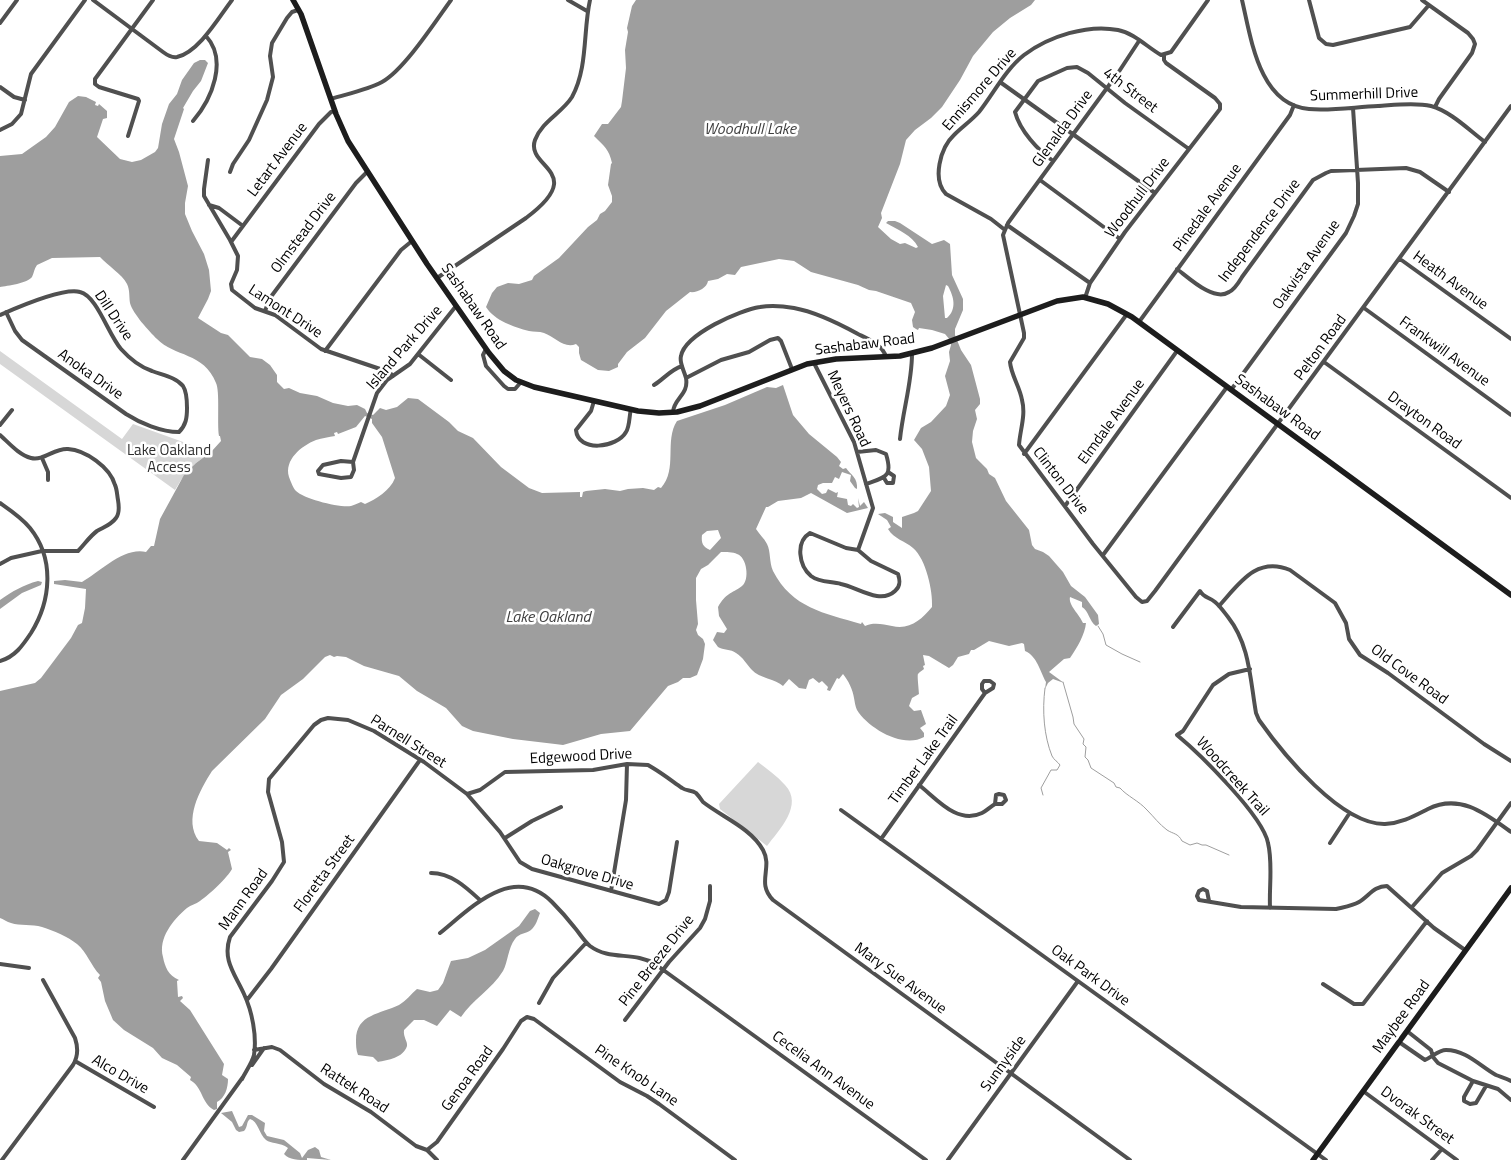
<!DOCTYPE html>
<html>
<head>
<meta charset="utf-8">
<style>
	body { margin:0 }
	canvas { display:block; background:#fff }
</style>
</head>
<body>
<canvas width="1511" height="1160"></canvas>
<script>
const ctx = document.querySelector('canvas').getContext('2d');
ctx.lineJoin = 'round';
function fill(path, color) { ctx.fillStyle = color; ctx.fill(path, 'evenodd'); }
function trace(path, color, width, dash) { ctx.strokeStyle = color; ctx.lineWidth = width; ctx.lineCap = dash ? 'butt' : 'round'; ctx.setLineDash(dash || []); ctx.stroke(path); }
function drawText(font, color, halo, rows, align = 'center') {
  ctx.font = font + ' "Titillium Web",sans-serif'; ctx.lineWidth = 5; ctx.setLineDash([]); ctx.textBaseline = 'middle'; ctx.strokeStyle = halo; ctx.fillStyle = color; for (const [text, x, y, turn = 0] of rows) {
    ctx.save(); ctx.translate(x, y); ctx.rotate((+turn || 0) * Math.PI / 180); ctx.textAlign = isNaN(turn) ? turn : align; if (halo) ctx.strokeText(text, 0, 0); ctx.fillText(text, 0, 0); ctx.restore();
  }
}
fill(new Path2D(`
	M0,351L122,439L133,424L211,452L196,463L181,480L175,490L0,364Z
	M758,762C767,769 777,776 785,785C804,805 779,830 767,846L720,809L719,804Z`), '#d7d7d7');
fill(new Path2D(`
	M636,0H1035L1031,5L1010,18L993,32L973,56L960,80L942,107L931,118L915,130L906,140L900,164L881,213L882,218L878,227L891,239L900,244L905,243L916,248L918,247C912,235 898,230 886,223L888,221H895L900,223L932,244L944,240L950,244L952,275L963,299V310L955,329V335L961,350L971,365L980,399V404L975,410L977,419L973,431L972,442L976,458L987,469L989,474L995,478L1006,501L1029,530L1032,545L1035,549L1043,552L1049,556L1063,572L1071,586L1085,597L1098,615L1099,624L1096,626C1089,621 1089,611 1082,607V602L1070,597C1068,605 1080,615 1083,623H1086C1085,634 1077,648 1070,658L1064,659L1049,672L1064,683L1053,679L1048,683L1045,689L1046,682C1040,671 1037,656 1025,651L1024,644L1022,643L1009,646L989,641L974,650H971L969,654L958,657L953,665L949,668L929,656L923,655L925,665L923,666L924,669C922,671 919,672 918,674C917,675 919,691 919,694L912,698L909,706L914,711L921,710L926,724L920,728L924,733V737C903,749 868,728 857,710C855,705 855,703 854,698C853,690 848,680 843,674L839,679L837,678L830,691L827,690L828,687L822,681L819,683L813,678L809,680L806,689L799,688L789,679L783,686C776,679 759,678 752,670C747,665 743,657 736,653C731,649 723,650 718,647L713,640L717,632L724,633L727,629L719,616L718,607C726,593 731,594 742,586C750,580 747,557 737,554C733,552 726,552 721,552L708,565L701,569L696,578V600L698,624L696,630L698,635L703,639L705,644L703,659L697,675L690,678H683L678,682L668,686L630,731L601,734L563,745L555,744L513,739L473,731L462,726L446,708L417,691L399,676L364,666L346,657L337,656L334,657L330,655L325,657L303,679L281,695L265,719L212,771C200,790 183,820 199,841L217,843L227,850L229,848L231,850L228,852L232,869C227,878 210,894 200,901C196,904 191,905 187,908C173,920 158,938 163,957C165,967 168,975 179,980L177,981L178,997L182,996L183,998L180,1001L190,1010L224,1064L222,1075L228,1079C228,1088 225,1098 217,1102V1109L214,1110C201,1103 203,1087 190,1080L191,1077L177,1065L162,1058L153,1048L124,1030L113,1020L105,1001L101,982L98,978L100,975C91,966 87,952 77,944C67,936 54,931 42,927C32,924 20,926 11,923C7,922 3,919 0,918V691L35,683L41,678L71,638L78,625L82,623L85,608L86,589L54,584V581L65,580L82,582C100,572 123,547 146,552L151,546H154L160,519L184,475L196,463L211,452L221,441L220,436H219C217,423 220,391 216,383C204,352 174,357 157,339C149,331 133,314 130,303C129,297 130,290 127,284C122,274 108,266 100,257L52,258L37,265C34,269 34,273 32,277C28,283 7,286 0,287V156L22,154L46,137L55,127L69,102L78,96L86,97L96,102L95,105L98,106L99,104L107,111V118L103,119L97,137L120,159L132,162L141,160L155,152L158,148L162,124L169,104L177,94L182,80L194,63L200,60H205L208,63L201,81L193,91L183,108L184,109L174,139L179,152L188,186L185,203V214L192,231L204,254L209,270L211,291L208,299L198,318L221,333L228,335L250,357L262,359L270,365L277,375V382L284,389L289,388L300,393L317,396L333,403L348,406L357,405L365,409L367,413L373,415L380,408L386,410L397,407L408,398L418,399L449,422L458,431L473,438L501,467L529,488L542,493L580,492V497H582L583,492L586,491L605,489L620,491L628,489L643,488L654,490L658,487L661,488C678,469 664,441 677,421L725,405L767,387L776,388L783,385L793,415L809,434L837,457L841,462L839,466L843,469L846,468C851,475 858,478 857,489L855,488L850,481L851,475L842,472L839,479L835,477L832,483H823L818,485L817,489L822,494L826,493L828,489L836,493L838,492L837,497L847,499L848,505L851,506L853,504L857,508L859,507L858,498L860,506L864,502L868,508L847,513L811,493L801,498L778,501L768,507H766L756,529C759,534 764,538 767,544C771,552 769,562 773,571C792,608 824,613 861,624L862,622L865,626C873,622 883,624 892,626C910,630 921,620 932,607C933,591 926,559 913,548C905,541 894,539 888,529L891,527L887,520L878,514L885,513L893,517V522L902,528V517L914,513L918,511L931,491L929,467L922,449L914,440L921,428L931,422L946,406L950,395L945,376L950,361L949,352L951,345L950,340L945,334L932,330L919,328L918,330L916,329L913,327L912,320L915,312L911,303L876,291L869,290L858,285L811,272L794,261L779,259L741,267L735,275L727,274L718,279L708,281C707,288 697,293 690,292L666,311L645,338L627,352L618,364V367L609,371L598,370L581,360L579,353V347L576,344C564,349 555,337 544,333C539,331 534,332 529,331C514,327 495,321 486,307L492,293L497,287L508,283L519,284L532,280L534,276L559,258L588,227L597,220L600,214L605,211L612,202V196L608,185L611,164L612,163C609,149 604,146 594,136L602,124H608L621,107L622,101L626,68L625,50L628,32L627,28L632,6ZM946,285L948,286C954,297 957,309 947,318H945L943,296ZM365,416L372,419V423L382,437L395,478C390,491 376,499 365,504L361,502C358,503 355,505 351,506C340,508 304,499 296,491C293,488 291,482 289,477C284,460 301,446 316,440C322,438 329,437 335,436L334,433L337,432L338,434L356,427ZM718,530L721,538L710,550C703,547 701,543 702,535L707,531Z
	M38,581L42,582L41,585L22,593L0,609V600C13,591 23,585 38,581Z
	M535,909L540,913C538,918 536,926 531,930C526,934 519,933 515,939C508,948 508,962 503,971C492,989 472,1000 461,1017L450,1010L437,1026L424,1020H414L404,1030C403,1037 408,1042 407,1046C403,1058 388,1060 378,1062L373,1057L358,1055C356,1050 356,1045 356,1040C356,1014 381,1014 399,1005C406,1001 411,994 417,989L430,992L438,990L443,983L451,961L468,958L485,950L519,926L530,911Z
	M232,1111L239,1127L242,1126L248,1115H252L265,1123L264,1131L267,1136L284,1140L300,1153L302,1158L308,1150L315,1147L319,1150L321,1157L331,1160L307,1158V1160C299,1160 289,1160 284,1154L288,1148C280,1142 271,1144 266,1140C259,1134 258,1121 250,1119C246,1122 248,1127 244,1131L239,1132L236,1130L232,1122L221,1113Z`), '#9e9e9e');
trace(new Path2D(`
	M1098,626L1103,634L1106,645L1122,654L1140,662
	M1063,682L1073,717L1074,724L1084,739L1083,744L1086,747L1085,757L1088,760L1091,768L1114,783L1116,787L1120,788C1127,796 1139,801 1147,810C1154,817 1159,824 1167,830C1173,834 1178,833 1182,841L1190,845L1197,843L1202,845H1206L1229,855
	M1043,795L1041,788L1051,770H1057L1060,765C1058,762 1054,760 1052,756C1044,736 1042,711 1045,688`), '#9e9e9e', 1);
trace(new Path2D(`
	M93,0L163,52C167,55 172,58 177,57C199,52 219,17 232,0
	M568,0L587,11
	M1242,0C1251,38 1259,105 1309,109C1331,111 1355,107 1378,106C1394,105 1415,102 1431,106C1450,111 1469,130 1485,142
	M1309,0L1319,38L1326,44L1333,45L1410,27L1429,5
	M1422,0L1468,33L1473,39L1475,44L1472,53L1439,99L1435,107
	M0,23L17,0
	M1139,41L1118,73L1016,212L1008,223L1003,235L1024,333V338L1010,362C1011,375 1020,387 1022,400C1026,415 1020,430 1019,445L1093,544L1136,597L1142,602L1147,601L1155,591L1511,106
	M1000,82L1155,193
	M0,87L14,97L25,100
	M331,99C347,94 367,90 382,82C404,70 435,22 451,0
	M193,121C212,99 228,60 206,36
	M0,130L12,124L21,114L31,74L85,0
	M128,136L139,101L138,99L99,87L95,84V79L153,0
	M208,160L204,189V196L230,240L238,256L237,270L231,284L232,290L255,308L275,315L321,349L389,372L393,376
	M1053,161C1038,150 1020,131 1015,112L1038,81L1067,68L1077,67L1088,73L1125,103L1189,149
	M230,172L233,164L249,140L267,100L273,77L270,56L272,43L287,18L292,12L298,10
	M1040,180L1120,239
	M209,205L219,208L243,226
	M1007,225L1090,283
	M1005,230L991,219L946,194C932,180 940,148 954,135C962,127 972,120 979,112C994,93 1005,70 1024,55C1049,36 1088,24 1118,30C1134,33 1147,47 1161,55L1171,52L1208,0
	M231,242L319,124L331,112L335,111
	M1400,259L1511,339
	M1177,269C1189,278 1214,302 1229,292C1235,289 1239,282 1242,277L1313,180L1326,173L1331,171L1406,168L1420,172L1449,192
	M437,278L526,218C589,171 525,168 535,140C542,121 562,113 572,97C588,68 583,31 590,0
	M1085,298L1090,283L1125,232L1220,109V104L1215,98L1166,63L1164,60V55
	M1364,308L1511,415
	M265,311L270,298L356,183L367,172
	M0,315C16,308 63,287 80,292C97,296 108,334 121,349C130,359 140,367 152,371C162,375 176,377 183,386C187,392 187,401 187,408C187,418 186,425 179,432C161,432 140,423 126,414L22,340L15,331L6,312
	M1139,322L1290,115L1294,105
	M486,349L483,355L486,366L504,386L508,389H515L521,382
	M325,351L401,250L412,241
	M418,354L451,380
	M1324,362L1511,498
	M814,363L854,442L873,508L858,550
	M686,378C684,370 679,363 681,356C685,334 740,310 760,307C771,305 783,306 794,308C816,312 838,323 858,334C868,339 883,345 886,357
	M654,385C664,379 670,370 682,366
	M1231,390L1346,233L1354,216L1358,204V183L1353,108
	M594,401L591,411L576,430C578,453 617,448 626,432C630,426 629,416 631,409
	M673,412C674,398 689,395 686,378L721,360L749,352L770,340L778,338L781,341L792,369
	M0,425L12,410
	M0,435C9,443 19,455 31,458C44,461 54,448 68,449C85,450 110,467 115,485C117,489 117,495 118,500C119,506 120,513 116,518C111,525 104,527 97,531C90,536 84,545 78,551H42L11,558L0,564
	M900,439C903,410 912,382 912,354
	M857,452L876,450L886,454C893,477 886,477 866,484
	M1024,454L1127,314
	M42,458L48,472V480
	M341,461L353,462L354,470L351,477L341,478L319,474L318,471L323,465Z
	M353,462L377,393L387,380L410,364L456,306
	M884,478L887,483H893L894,476L888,472
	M0,503C10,510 22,518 30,528C55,559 51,601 31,633C23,645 15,657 0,661
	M1065,506L1177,351
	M810,533L846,548L858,550L871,561L898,574C900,580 901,586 895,591C880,605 857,587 841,584C831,581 820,583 811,576C799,566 795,542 810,533Z
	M1103,555L1227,387
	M1219,606C1239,584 1256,556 1290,570L1335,603L1346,623L1349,639L1360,655L1388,673L1484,744L1511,761
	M1173,627L1200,591C1204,598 1209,597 1215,602C1220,606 1224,612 1228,617C1250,645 1250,679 1256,713L1259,720C1283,754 1341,825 1385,824C1402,823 1414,816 1428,809C1460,793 1486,814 1511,832
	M1250,669L1229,674L1213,685L1183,731L1177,735C1200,754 1263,816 1268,843C1273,863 1269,887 1270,908
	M919,785C936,798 957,825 982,813C986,811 990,807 995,804H1002L1006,800L1004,795L999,794L996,795L995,804
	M467,794L480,790L505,772L593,770L627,764L648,765L653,768C663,774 672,781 682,788C686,791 692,790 696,793C698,795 701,799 703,802C722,817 751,828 763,850C773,868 756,883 773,900L1130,1160
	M841,810L1326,1160
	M505,838L532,821L561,807
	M881,839L985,693L993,688L994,684L990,681H984L982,684V689L985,693
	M1330,843L1349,814
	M431,873C451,873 466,887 480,900
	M611,891L626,800L627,764
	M1209,901L1207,891L1203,889L1199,891L1197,896L1199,900L1241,907L1336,909C1344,907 1352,906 1359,902C1369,896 1374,886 1387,886L1434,928L1465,950
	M1412,907L1442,873L1471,856L1477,850L1511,803
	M440,933C471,908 513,863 552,902C560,910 568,919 575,928C580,934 584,941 590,946C610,961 634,951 655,964L926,1160
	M0,964L29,968
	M1323,984L1354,1004H1363L1427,921
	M247,1000L271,969L420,760
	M539,1003L553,978L586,943
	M625,1020L669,962L700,928L705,919L710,901V886
	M1407,1031L1431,1050L1433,1057L1438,1063L1473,1081L1498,1089L1511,1100
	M1399,1042L1425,1060C1432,1057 1439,1050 1446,1050C1466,1050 1480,1066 1496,1075C1501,1077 1506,1078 1511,1081
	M254,1050L272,1047L280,1050L324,1084L371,1112L416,1146L427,1150L437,1160
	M75,1061L154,1107
	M252,1065L264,1048
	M242,1079C246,1071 252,1063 254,1055C257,1036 252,1011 244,994C235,974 222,960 230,937L272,881L284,862L282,842L268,792L269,779L314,725L321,720L328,718L348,720L374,731L424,762L467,794L500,832L520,862L532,869L659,904L666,900L669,892L677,842
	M1473,1081L1464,1097V1101L1470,1104L1476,1103L1486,1086
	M1363,1091L1457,1160
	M427,1150L437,1142L503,1049L521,1021L527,1017L534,1019L620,1082L647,1096L659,1104L735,1160
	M2,1160L73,1065C78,1057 78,1047 75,1038L43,980
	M183,1160L243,1077
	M948,1160L1078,981
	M1432,1160L1442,1149`), '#505050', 4);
trace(new Path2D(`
	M293,0L301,14L336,114L348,141L427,264L489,353L504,371L516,380L534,387L638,411L659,413L677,412L700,406L807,364L836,359L900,356L932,348L1057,301L1083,297L1108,304L1132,317L1511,595
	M1313,1160L1511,888`), '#1d1d1d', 5.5);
drawText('15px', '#000', '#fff', [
	["Ennismore Drive",980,90,-49],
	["4th Street",1130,91,37],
	["Summerhill Drive",1364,95,-2],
	["Glenalda Drive",1063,129,-54],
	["Letart Avenue",278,160,-53],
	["Woodhull Drive",1138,198,-53],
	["Pinedale Avenue",1208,208,-54],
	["Independence Drive",1260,231,-53],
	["Olmstead Drive",304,233,-53],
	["Oakvista Avenue",1307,265,-55],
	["Heath Avenue",1450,281,36],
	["Sashabaw Road",473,307,55],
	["Lamont Drive",285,312,33],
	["Dill Drive",113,316,56],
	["Sashabaw Road",865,345,-7],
	["Island Park Drive",405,348,-49],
	["Pelton Road",1321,348,-54],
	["Frankwill Avenue",1444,352,36],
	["Anoka Drive",90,375,35],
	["Sashabaw Road",1277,408,36],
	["Meyers Road",848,409,65],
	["Drayton Road",1424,421,36],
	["Elmdale Avenue",1112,422,-54],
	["Clinton Drive",1060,481,52],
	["Old Cove Road",1409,675,36],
	["Parnell Street",408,742,32],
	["Edgewood Drive",581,757,-3],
	["Timber Lake Trail",924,760,-54],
	["Woodcreek Trail",1232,777,48],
	["Oakgrove Drive",587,873,16],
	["Floretta Street",325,874,-54],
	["Mann Road",244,900,-54],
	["Pine Breeze Drive",657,961,-52],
	["Oak Park Drive",1090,976,36],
	["Mary Sue Avenue",900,979,36],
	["Maybee Road",1402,1017,-54],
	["Sunnyside",1004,1064,-54],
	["Cecelia Ann Avenue",823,1071,36],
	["Alco Drive",120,1075,30],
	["Pine Knob Lane",636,1076,34],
	["Genoa Road",468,1079,-54],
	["Rattek Road",354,1089,33],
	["Dvorak Street",1417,1116,36]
]);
drawText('15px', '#2e2e2e', '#fff', [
	["Lake Oakland",169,451],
	["Access",169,468]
]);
drawText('italic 16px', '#3f3f3f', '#fff', [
	["Woodhull Lake",750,130],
	["Lake Oakland",548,618]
]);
</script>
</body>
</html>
